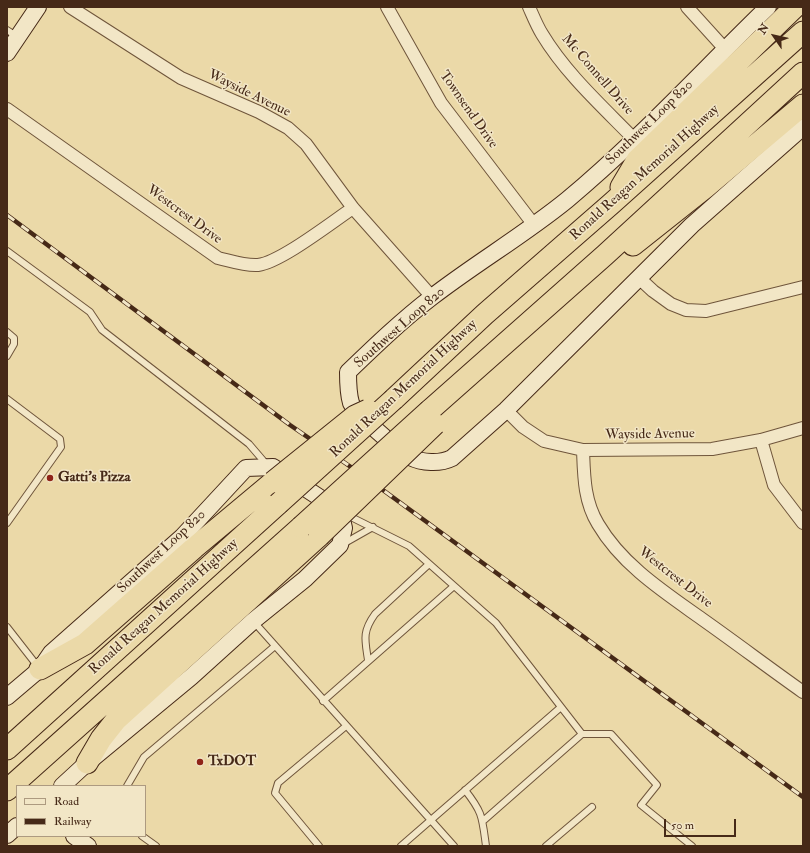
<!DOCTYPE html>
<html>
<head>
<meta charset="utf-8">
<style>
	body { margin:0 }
	#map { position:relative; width:810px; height:853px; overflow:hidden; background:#ebd9a8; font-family:"IM FELL Double Pica",serif }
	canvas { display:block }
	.frame { position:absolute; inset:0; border:8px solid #462917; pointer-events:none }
	.legend { position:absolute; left:16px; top:785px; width:130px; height:52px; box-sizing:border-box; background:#f2e6c6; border:1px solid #ad9a80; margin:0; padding:5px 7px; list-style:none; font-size:12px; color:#462917 }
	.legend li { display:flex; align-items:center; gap:8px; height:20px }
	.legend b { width:20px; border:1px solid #ad9a80 }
	.north { position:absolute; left:754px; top:16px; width:40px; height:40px; -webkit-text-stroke:3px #f2e6c6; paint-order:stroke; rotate:304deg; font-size:11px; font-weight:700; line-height:16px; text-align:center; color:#462917 }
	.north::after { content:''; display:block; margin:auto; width:14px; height:18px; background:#462917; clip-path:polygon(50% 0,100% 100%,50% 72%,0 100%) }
	.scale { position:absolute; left:664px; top:819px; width:72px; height:18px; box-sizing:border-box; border:2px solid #462917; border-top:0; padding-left:5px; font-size:12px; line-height:14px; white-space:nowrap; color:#462917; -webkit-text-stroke:3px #f2e6c6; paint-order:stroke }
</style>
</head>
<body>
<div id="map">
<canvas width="810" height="853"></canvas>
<div class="frame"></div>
<ul class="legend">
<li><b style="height:5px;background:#f2e6c6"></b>Road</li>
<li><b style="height:5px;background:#462917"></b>Railway</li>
</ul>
<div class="north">N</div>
<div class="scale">50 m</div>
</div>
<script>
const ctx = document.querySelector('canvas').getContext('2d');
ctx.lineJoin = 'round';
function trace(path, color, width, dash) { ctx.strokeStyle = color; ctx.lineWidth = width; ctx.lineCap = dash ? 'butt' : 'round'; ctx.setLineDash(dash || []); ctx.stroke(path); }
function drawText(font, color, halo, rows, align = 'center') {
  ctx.font = font + ' "IM FELL Double Pica",serif'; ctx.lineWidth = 3; ctx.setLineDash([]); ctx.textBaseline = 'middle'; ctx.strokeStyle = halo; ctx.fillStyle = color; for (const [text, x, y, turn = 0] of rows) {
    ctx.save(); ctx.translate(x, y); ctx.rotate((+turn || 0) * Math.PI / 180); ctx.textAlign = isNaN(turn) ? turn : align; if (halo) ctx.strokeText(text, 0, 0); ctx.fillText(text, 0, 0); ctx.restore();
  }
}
const lane = new Path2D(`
	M7,30L18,37
	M7,251L90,312L102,330L249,444L267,465
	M7,332L14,338V344L7,356
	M7,399L60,439L61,447L7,523
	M347,515L409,546L496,623L582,734H611L657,785L641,805L692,846
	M343,544L373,527
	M254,622L454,846
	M7,627L39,668
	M368,660C365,640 362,632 375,614L429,564
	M323,701L454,586
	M127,786L144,757L275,646
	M465,790C483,813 482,817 486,846
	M483,821L582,734
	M142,836L156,846
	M319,846L275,793L278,783L346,726
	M401,846L561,707
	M546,846L592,807`);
const street = new Path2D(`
	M70,7L181,78L259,112L288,128L306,144L353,208L432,297
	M387,7L441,103L534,225
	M529,7C533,16 537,26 542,34C566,74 603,107 635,140
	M687,7L725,49
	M7,109L218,258C231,261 245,266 258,265C281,262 332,222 353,208
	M639,278L653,291L671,304L686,310L706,311L803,287
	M506,410L523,427L544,441L583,450L712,449L761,440L803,428
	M761,440L774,485L803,523
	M583,450C584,476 584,501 598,524C622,565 664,592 702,619C736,643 769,668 803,692`);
const secondary = new Path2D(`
	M768,7C701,72 639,140 567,200C524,235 476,263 432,297C402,320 375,346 348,372C348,382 348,393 351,403C356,414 398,450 410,457C422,463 440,464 452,458L506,410L692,225L803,127
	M7,53L38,7
	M7,697L40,669L51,653L182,537L246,468L273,467L340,511L344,528L340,545L305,579L253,621L191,677L87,763L62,786
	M7,835L17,826
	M74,836L88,846`);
const highway = new Path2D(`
	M621,187L637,160L795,7
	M633,245L706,187L803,105
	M394,399L485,314L611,204L803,32
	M430,410L605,255L803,73
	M40,669L85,644L194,548L273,482
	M7,749L278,504
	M87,763L101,739L116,720L319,536
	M7,790L301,527`);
trace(lane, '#6f553b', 8);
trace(street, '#6f553b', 14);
trace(secondary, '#462917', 18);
trace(highway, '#462917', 23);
trace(lane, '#f2e6c6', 6);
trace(street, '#f2e6c6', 12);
trace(secondary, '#f2e6c6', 16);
trace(highway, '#ebd9a8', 21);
const rail = new Path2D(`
	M7,215L290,425L361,474L803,797`);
trace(rail, '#462917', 4.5);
trace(rail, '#f2e6c6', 3, [9]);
const highwayBridge = new Path2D(`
	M273,482L355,416L368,410
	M278,504L394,399
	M301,527L430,410
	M319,536L435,424`);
trace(highwayBridge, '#462917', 23, []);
trace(highwayBridge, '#ebd9a8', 21);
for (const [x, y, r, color] of [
	[50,478,4,"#8f2418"],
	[200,762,4,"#8f2418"]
]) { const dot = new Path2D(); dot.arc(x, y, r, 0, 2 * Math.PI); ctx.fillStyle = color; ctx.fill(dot); trace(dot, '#f2e6c6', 1.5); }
drawText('14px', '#462917', '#f2e6c6', [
	["Mc Connell Drive",597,75,49],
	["Wayside Avenue",249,94,26],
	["Townsend Drive",468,110,55],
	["Southwest Loop 820",650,123,-44],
	["Ronald Reagan Memorial Highway",645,173,-42],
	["Westcrest Drive",184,215,36],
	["Southwest Loop 820",400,328,-41],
	["Ronald Reagan Memorial Highway",404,389,-43],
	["Wayside Avenue",650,435,-1],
	["Southwest Loop 820",162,552,-43],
	["Westcrest Drive",675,578,38],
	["Ronald Reagan Memorial Highway",164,607,-42]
]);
drawText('bold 14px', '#462917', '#f2e6c6', [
	["Gatti's Pizza",58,478],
	["TxDOT",208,762]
], 'left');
</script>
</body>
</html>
